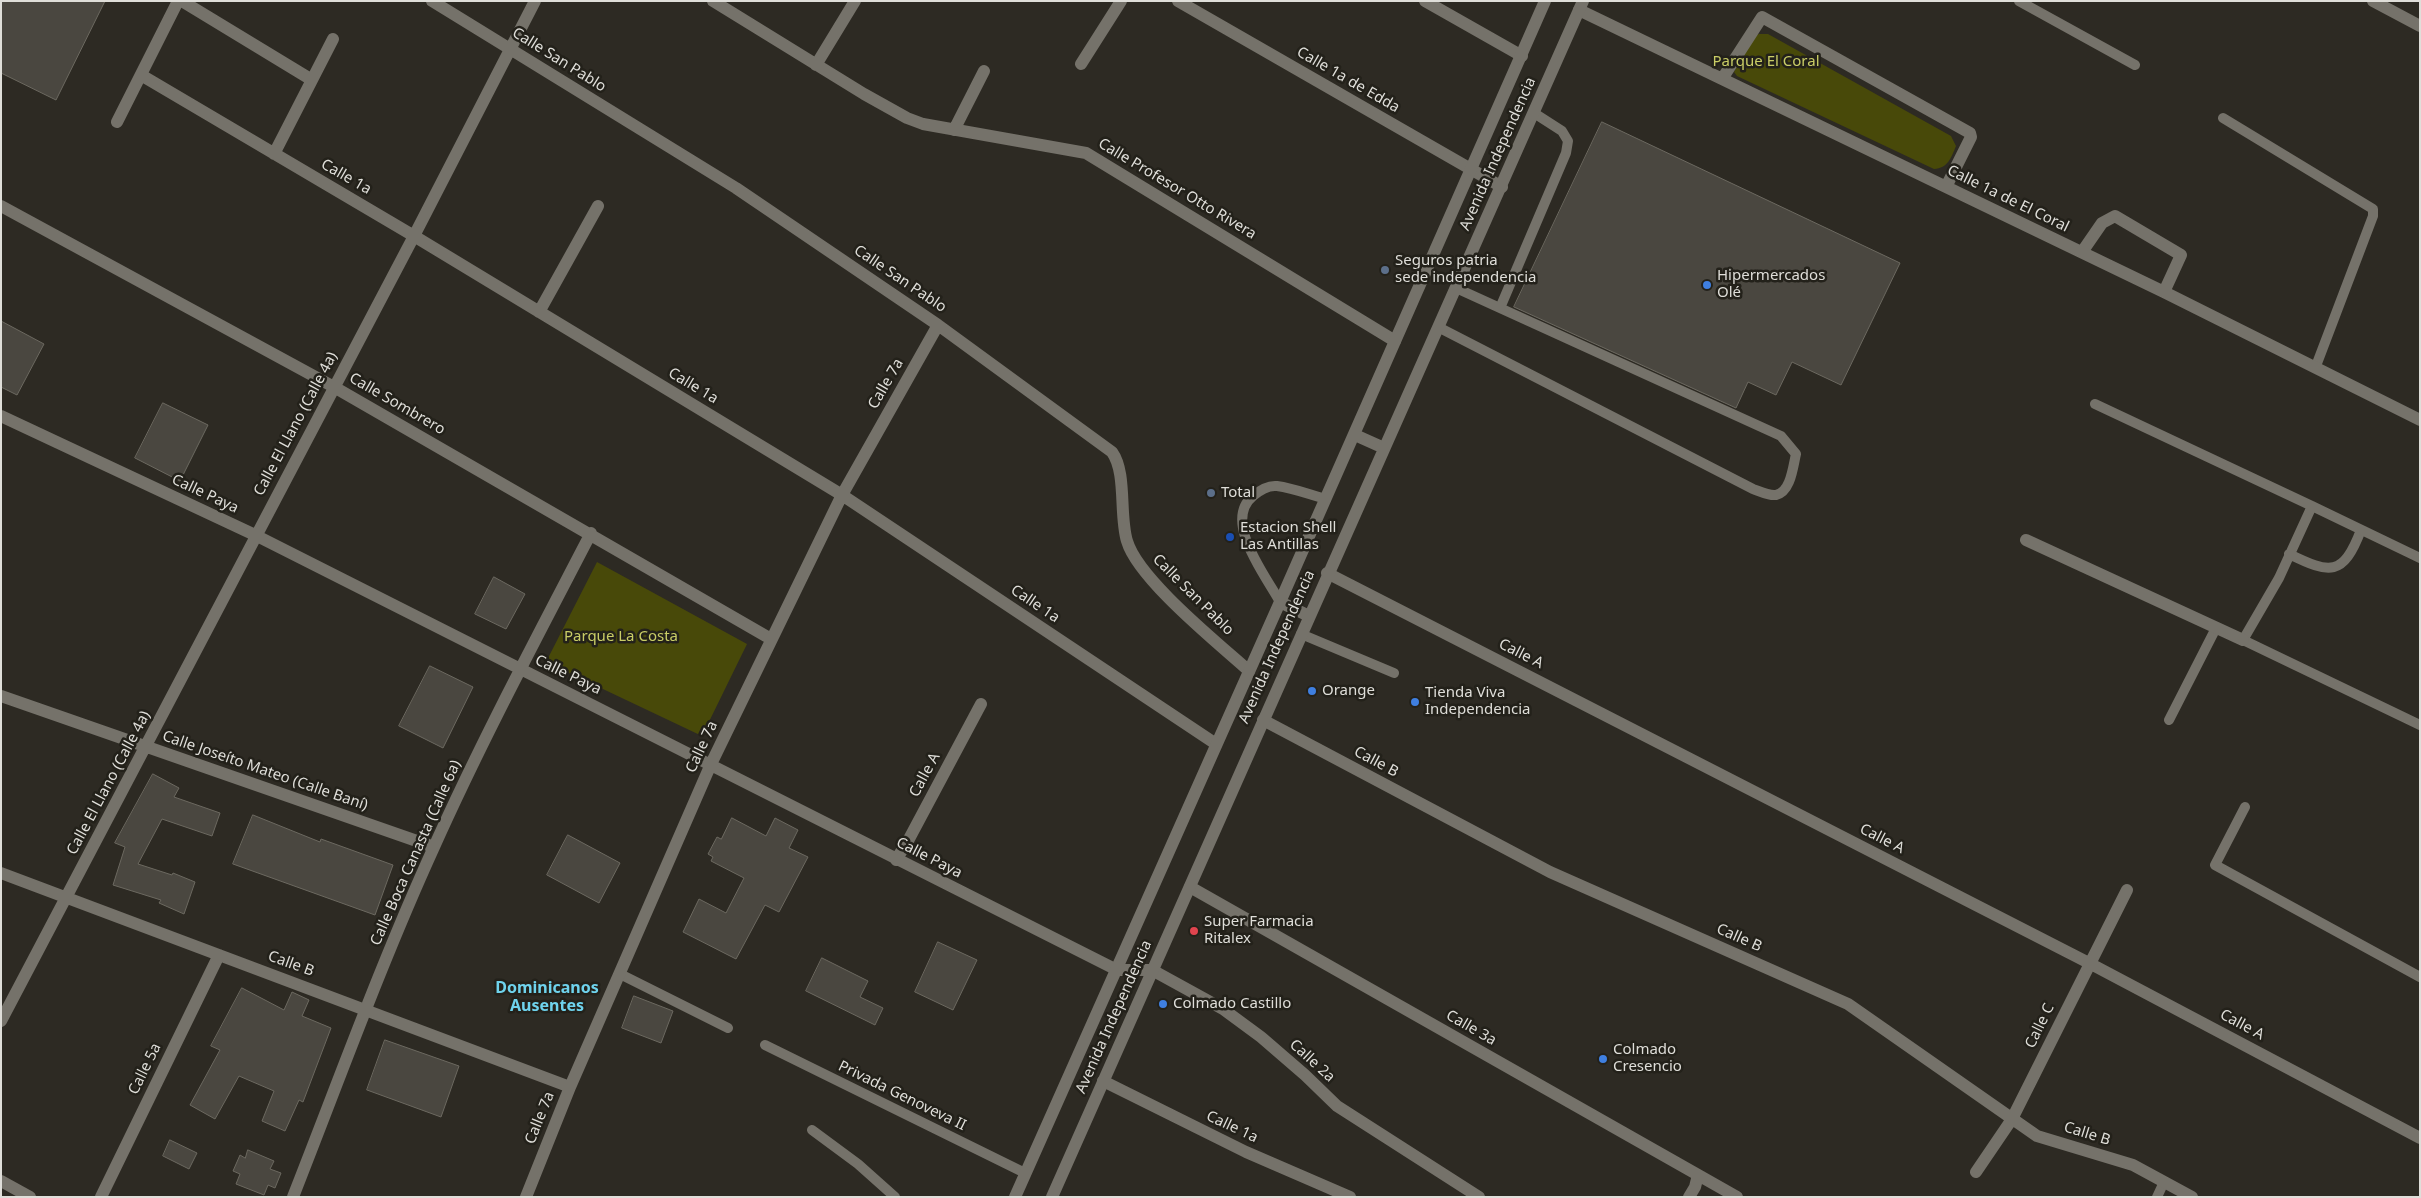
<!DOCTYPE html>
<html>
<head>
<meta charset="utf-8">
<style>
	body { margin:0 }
	#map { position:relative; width:2421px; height:1198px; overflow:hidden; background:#2d2a23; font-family:"Noto Sans",sans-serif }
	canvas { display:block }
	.frame { position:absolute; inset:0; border:2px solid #dfded9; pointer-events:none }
</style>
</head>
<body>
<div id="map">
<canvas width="2421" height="1198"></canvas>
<div class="frame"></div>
</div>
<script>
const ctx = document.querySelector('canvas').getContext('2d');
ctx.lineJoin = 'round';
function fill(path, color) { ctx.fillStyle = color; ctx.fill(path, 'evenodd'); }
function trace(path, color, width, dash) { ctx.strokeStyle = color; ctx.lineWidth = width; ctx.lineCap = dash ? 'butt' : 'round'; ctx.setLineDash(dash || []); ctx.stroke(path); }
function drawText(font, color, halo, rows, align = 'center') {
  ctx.font = font + ' "Noto Sans",sans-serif'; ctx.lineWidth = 5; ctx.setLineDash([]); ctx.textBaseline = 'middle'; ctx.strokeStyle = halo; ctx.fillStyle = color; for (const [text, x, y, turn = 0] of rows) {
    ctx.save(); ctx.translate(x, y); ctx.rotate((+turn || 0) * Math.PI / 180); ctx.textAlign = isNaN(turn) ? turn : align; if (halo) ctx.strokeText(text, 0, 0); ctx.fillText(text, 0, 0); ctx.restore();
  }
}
fill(new Path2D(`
	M1759,34H1768L1951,136L1956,146C1951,158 1948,168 1934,169L1737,76L1734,72L1752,37Z
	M597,562L747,644L702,736L546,662Z`), '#484909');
const building = new Path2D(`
	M1,1H105L56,100L1,73Z
	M1602,122L1900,263L1841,385L1792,362L1776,395L1748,382L1736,408L1514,307Z
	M1,321L44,344L17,395L1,387Z
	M163,403L208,425L180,481L135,458Z
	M494,577L525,594L506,629L475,614Z
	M430,666L473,687L443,748L399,726Z
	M153,774L179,788L174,797L220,813L212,836L162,819L138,864L172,875L173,873L195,882L184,914L159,903L161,900L113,885L125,847L115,843Z
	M253,815L320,842L321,839L393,865L375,915L233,864Z
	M732,818L766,836L775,818L798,830L789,848L808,857L779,912L765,905L736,959L683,932L699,899L726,913L744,878L711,861L713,857L708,854L717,837L721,839Z
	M568,835L620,863L599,903L547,875Z
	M938,942L977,960L953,1010L915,992Z
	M822,958L868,981L860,997L883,1008L875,1025L806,991Z
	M242,988L284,1010L292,992L309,1000L302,1016L331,1028L303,1102L299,1100L285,1131L262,1121L274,1091L239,1076L215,1119L190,1105L220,1050L211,1046Z
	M634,996L673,1011L661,1043L622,1028Z
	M385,1040L459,1066L441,1117L367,1090Z
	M170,1140L197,1153L189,1169L163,1156Z
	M248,1150L274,1161L270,1169L281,1173L275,1188L268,1185L264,1195L236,1184L240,1174L233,1171L240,1155L245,1158Z`);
fill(building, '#4a4740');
trace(building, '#6c6960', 1);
trace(new Path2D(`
	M2019,1L2135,65
	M2223,118L2373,209V216L2316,366
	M1500,308L1566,153L1568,141L1562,131L1534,113
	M1438,327L1753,489C1759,491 1769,496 1776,495C1791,492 1793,466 1796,454L1781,436L1456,288
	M2095,404L2312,506
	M2289,554C2330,574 2343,577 2361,530
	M2420,558L2312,506L2279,578L2243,640L2420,725
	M1280,602C1266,576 1222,521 1253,496C1260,490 1268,485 1277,486C1293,488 1311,495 1326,499
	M1301,634L1394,673
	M2169,720L2216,628
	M2245,807L2215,865L2420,977
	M620,974L728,1028
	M765,1045L1025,1173
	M812,1130L858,1164L895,1197
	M2157,1197L2164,1182`), '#75726a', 10);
trace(new Path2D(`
	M182,1L312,80
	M432,1L736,188L938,325L1112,452C1127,473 1119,515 1127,541C1138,579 1218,643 1249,671
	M713,1L864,94L907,118L923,124L1086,153L1395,341
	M1178,1L1502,187
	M1425,1L1522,56
	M2373,1L2420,26
	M1579,10L2164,292L2420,420
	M1081,64L1121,1
	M816,65L855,1
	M141,75L414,236L842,495L1216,744
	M1722,79L1762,17L1970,133L1971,137L1946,187
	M117,122L178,1
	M954,130L984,71
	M274,154L333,39
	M1,206L334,387L771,639
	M2082,252L2102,223L2115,216L2181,255L2164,292
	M539,312L598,206
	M1,416L255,535L1117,970H1152L1223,1009L1261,1037L1305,1075L1337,1106L1479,1197
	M2026,540L2243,640
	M1327,573L2089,963L2420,1138
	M1,696L434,847
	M1263,720L1550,872L1848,1004L2037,1136L2133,1165L2192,1197
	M896,860L909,839L981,704
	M1,873L570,1087
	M1190,887L1737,1197
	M1,1021L414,236L535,1
	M1103,1081L1246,1152L1350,1197
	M1976,1172L2012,1119L2127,890
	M1,1181L30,1197
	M101,1197L219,955
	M293,1197C339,1080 382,961 434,847C482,740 537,637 591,533
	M526,1197L570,1087L711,764L842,495L938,325
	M1689,1197L1695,1187L1698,1175`), '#75726a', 12);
trace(new Path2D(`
	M1355,435L1384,448
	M1280,602L1309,616
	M1015,1197L1280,602L1545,1
	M1052,1197L1583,1`), '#75726a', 12);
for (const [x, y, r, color] of [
	[1385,270,5,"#5c6f8a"],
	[1707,285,5,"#3f7fe0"],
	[1211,493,5,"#5c6f8a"],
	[1230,537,5,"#1a4fb4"],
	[1312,691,5,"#3f7fe0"],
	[1415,702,5,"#3f7fe0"],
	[1194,931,5,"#e0444e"],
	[1163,1004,5,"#3f7fe0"],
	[1603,1059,5,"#3f7fe0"]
]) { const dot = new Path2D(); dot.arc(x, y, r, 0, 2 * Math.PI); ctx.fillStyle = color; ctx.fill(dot); trace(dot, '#23211a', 2); }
drawText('15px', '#dfded9', '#23211a', [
	["Calle San Pablo",559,60,32],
	["Calle 1a de Edda",1348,80,30],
	["Avenida Independencia",1498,154,-66],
	["Calle 1a",346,177,30],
	["Calle Profesor Otto Rivera",1177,189,31],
	["Calle 1a de El Coral",2008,199,26],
	["Calle San Pablo",900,279,34],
	["Calle 7a",886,384,-60],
	["Calle 1a",693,386,31],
	["Calle Sombrero",397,404,30],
	["Calle El Llano (Calle 4a)",296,424,-62],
	["Calle Paya",205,494,25],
	["Calle San Pablo",1193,595,45],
	["Calle 1a",1035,604,34],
	["Avenida Independencia",1277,647,-66],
	["Calle A",1521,654,27],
	["Calle Paya",568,675,26],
	["Calle 7a",702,747,-65],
	["Calle B",1376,762,28],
	["Calle Joseíto Mateo (Calle Baní)",265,771,19],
	["Calle A",925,775,-62],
	["Calle El Llano (Calle 4a)",109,783,-62],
	["Calle A",1882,839,27],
	["Calle Boca Canasta (Calle 6a)",416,853,-66],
	["Calle Paya",929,858,27],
	["Calle B",1739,938,24],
	["Calle B",291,964,20],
	["Avenida Independencia",1114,1017,-66],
	["Calle A",2242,1025,28],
	["Calle C",2040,1026,-64],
	["Calle 3a",1471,1028,30],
	["Calle 2a",1312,1061,42],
	["Calle 5a",145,1069,-64],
	["Privada Genoveva II",902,1096,26],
	["Calle 7a",540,1118,-68],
	["Calle 1a",1232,1127,25],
	["Calle B",2087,1134,17]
]);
drawText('15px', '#c9cd66', '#23211a', [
	["Parque El Coral",1766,62],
	["Parque La Costa",621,637]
]);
drawText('15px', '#dfded9', '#23211a', [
	["Seguros patria",1395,261],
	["sede independencia",1395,278],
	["Hipermercados",1717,276],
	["Olé",1717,293],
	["Total",1221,493],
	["Estacion Shell",1240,528],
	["Las Antillas",1240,545],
	["Orange",1322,691],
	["Tienda Viva",1425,693],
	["Independencia",1425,710],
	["Super Farmacia",1204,922],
	["Ritalex",1204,939],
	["Colmado Castillo",1173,1004],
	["Colmado",1613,1050],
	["Cresencio",1613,1067]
], 'left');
drawText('bold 16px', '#6fd3ed', '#23211a', [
	["Dominicanos",547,988],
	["Ausentes",547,1006]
]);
</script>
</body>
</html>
